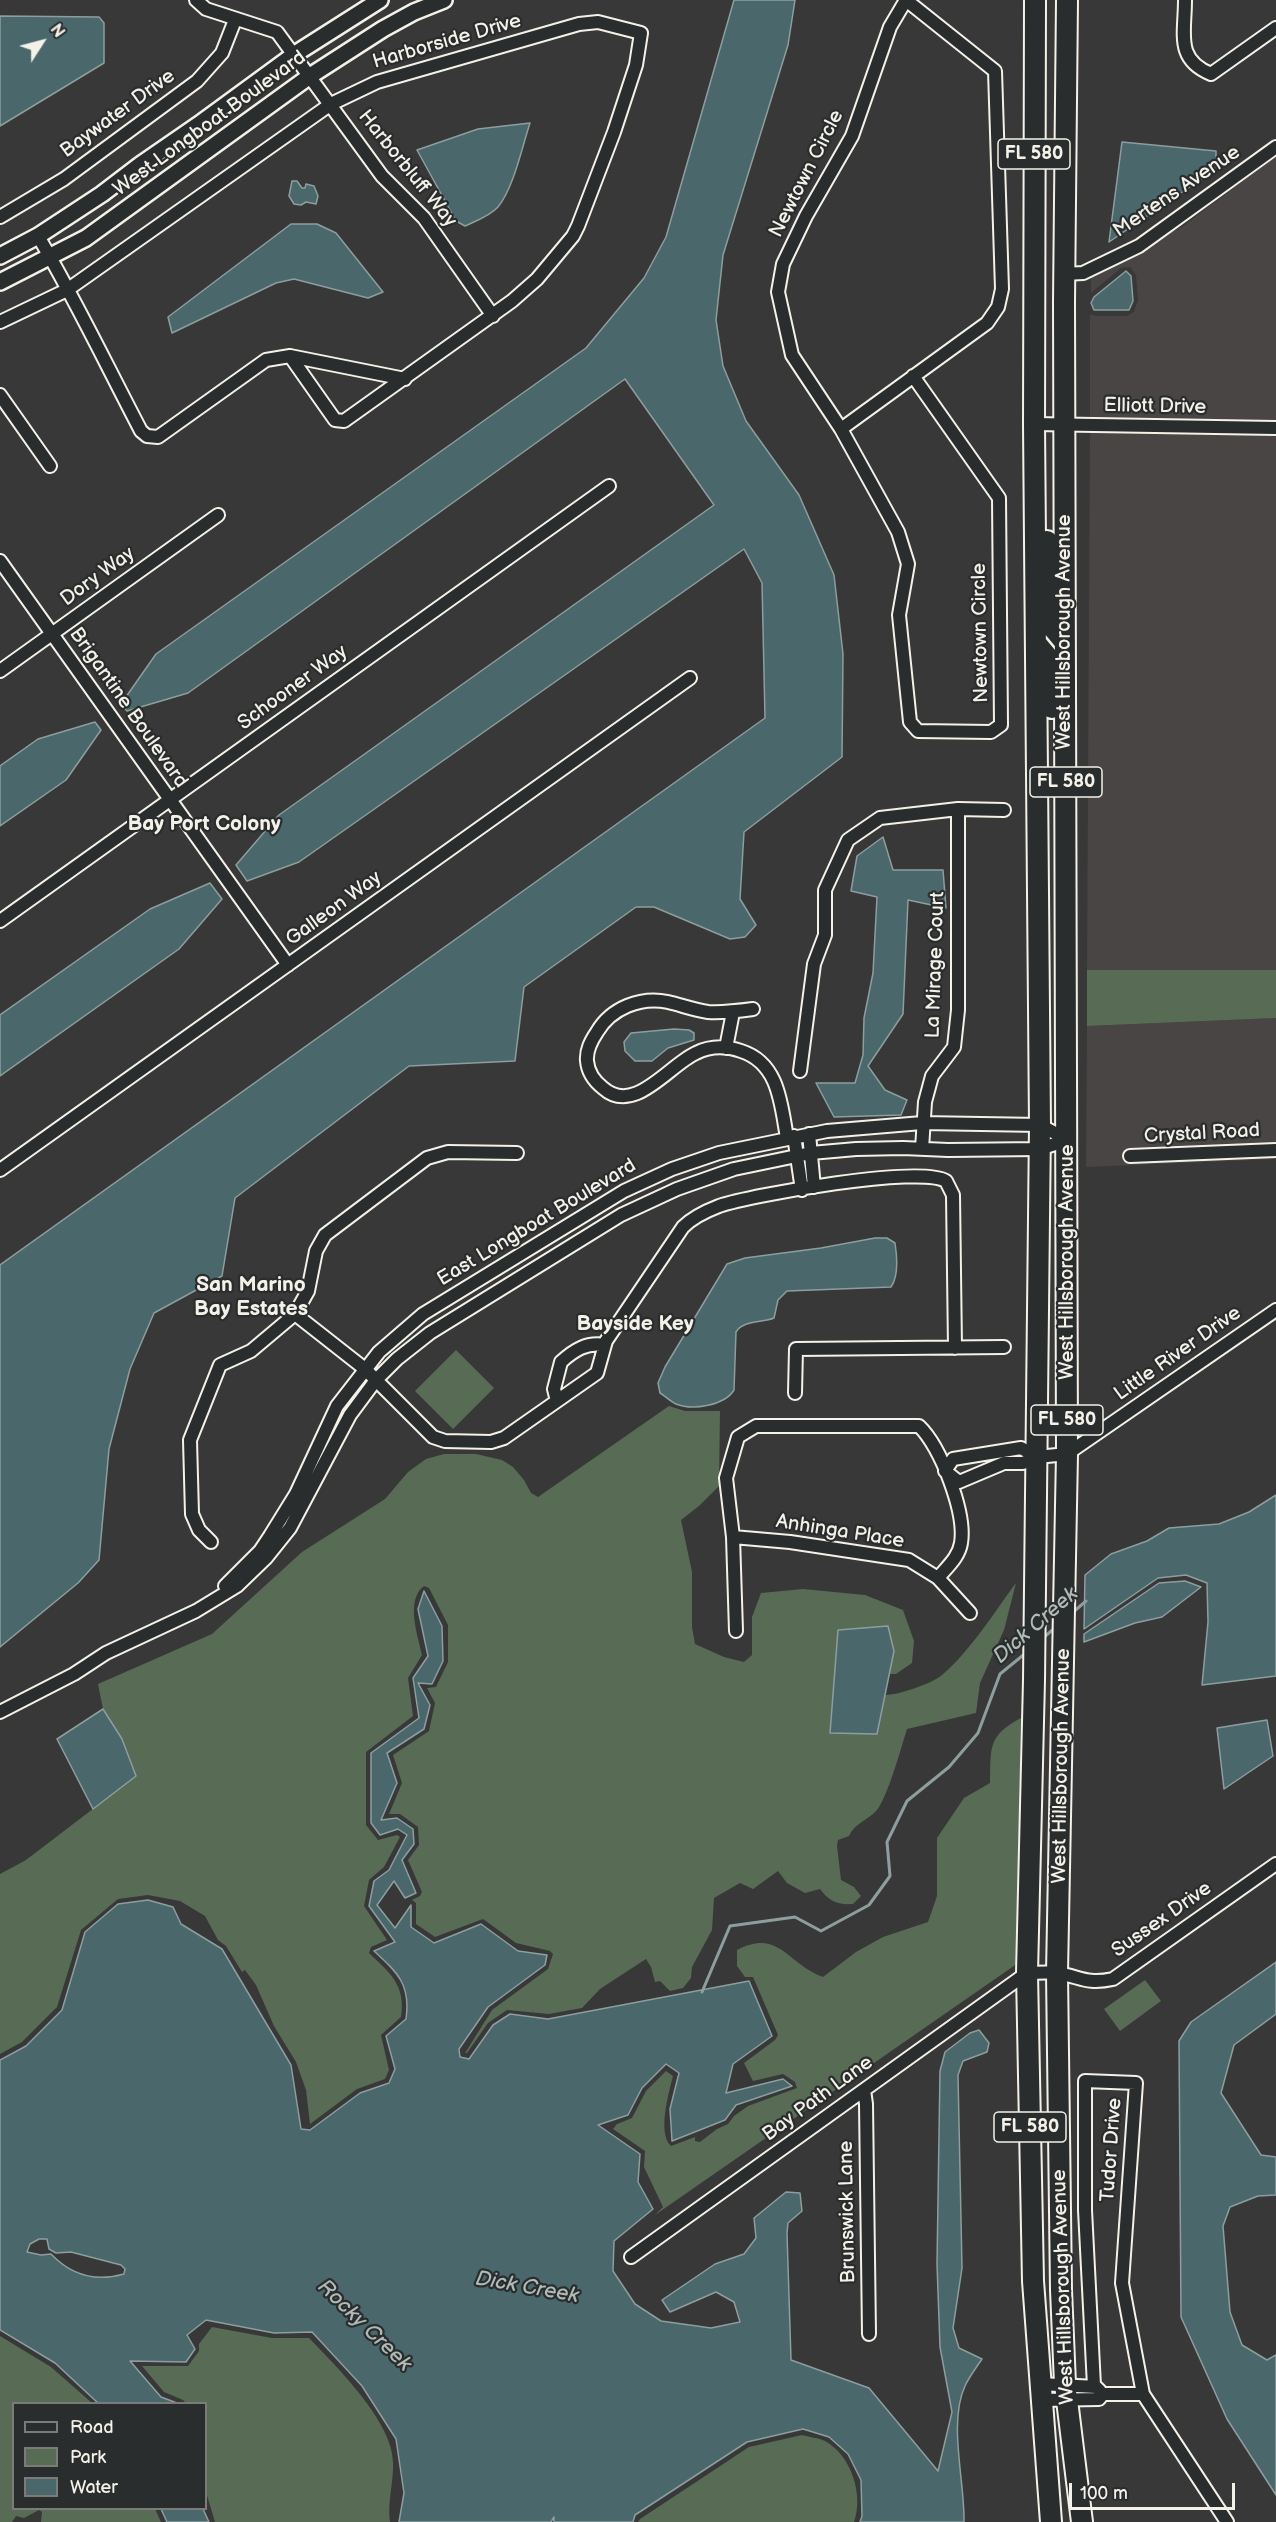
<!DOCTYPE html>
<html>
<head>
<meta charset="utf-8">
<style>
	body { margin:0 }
	#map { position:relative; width:1276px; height:2522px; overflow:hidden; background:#383838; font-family:"Balsamiq Sans",sans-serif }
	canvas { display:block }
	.legend { position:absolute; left:12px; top:2402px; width:195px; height:108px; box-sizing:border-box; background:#2a2d2e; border:2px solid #7b7b78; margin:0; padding:8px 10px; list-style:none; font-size:18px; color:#f4f1e8 }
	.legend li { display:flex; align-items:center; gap:12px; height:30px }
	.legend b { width:30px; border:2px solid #7b7b78 }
	.north { position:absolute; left:12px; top:12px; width:60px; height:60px; -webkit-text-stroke:4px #2a2d2e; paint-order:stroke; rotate:54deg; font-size:16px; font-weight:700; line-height:24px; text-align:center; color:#f4f1e8 }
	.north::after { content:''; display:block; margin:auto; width:21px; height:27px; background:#f4f1e8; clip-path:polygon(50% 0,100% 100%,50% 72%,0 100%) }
	.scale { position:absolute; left:1069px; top:2483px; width:166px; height:27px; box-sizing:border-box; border:3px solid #f4f1e8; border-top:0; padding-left:8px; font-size:18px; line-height:21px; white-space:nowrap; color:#f4f1e8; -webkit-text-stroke:4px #2a2d2e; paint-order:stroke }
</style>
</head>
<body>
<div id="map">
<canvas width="1276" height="2522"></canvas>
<ul class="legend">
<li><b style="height:8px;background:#2a2d2e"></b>Road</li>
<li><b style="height:16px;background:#576b55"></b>Park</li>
<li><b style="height:16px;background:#4a676c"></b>Water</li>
</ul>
<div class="north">N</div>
<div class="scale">100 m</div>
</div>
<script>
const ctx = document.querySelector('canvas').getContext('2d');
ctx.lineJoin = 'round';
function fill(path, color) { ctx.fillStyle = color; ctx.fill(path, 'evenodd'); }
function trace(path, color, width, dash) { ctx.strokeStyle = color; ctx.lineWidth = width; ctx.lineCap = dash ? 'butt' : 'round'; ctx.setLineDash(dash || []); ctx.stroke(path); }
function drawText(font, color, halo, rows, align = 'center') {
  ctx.font = font + ' "Balsamiq Sans",sans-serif'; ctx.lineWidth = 4.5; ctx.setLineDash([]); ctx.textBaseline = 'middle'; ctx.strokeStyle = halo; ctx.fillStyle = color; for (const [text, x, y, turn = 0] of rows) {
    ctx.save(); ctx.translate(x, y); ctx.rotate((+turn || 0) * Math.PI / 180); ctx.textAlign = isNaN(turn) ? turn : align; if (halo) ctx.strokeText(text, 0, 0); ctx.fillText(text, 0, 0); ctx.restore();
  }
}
fill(new Path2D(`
	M1276,156V422L1090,419V314L1096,316H1127L1134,312L1138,300L1136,275L1130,267L1121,268L1091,293V276L1163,236L1182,227Z
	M1090,431L1276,434V970H1087Z
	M1276,1018V1144L1125,1151L1123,1162L1276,1156V1159L1086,1167L1087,1026Z`), '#494544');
fill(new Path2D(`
	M1087,970H1276V1018L1087,1026Z
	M456,1350L494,1388L453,1429L415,1391Z
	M669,1406L685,1411H720L719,1486L699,1506L681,1520L692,1572V1627L695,1644L724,1657L744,1662L752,1655V1617L761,1593L803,1589L865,1595L903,1610L914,1641L912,1663L896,1674H889L894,1650L888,1626L877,1628V1733L885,1695C898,1695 931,1684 942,1675C971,1650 993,1614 1016,1583L1004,1630L980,1683L976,1713L907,1729C901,1748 888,1796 877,1810C868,1820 855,1823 849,1836L838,1840L837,1846L841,1880L854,1887L861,1896L853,1904C837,1905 829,1901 820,1889L805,1893L787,1883L778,1871L753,1889L740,1883L714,1898L712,1930L692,1967L691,1978L683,1988L670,1991L660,1981L655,1982L651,1967L646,1959L600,1989L582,2008L549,2014L507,2010L488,2023L467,2053H465L492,2010L548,1969L553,1954L550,1951L516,1943L483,1919L435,1937L416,1924V1903L412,1900L420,1896L422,1892L408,1860L419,1845L418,1827L400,1814H389L402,1783L393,1755L429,1731L435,1703L427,1688L436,1687L448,1662V1625L429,1588L424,1586C405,1600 418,1636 422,1655L408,1678L413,1716L366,1752V1825L378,1840L397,1835L400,1837L384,1867L369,1880L364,1906L387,1940L371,1947L369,1953C390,1973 406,1985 401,2017L381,2035L389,2070L385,2079L357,2089L310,2124L306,2090L296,2062L274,2026L256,1985L245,1970L242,1972L226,1946L218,1940L205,1916L180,1901L148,1895L118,1899L81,1930L57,2007L22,2042L0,2054V1874L26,1860L136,1776L122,1739L103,1709L98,1684L212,1634L302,1552L385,1499L408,1472L426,1459L444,1454H476L502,1460L513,1467L524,1480L531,1493L538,1497Z
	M1021,1718L1019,1822L1021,1961L655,2215L663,2207L644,2167L645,2151L613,2129L617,2124L632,2118L646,2091L666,2071L673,2076C669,2092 657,2133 671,2146L695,2137V2141L700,2142L717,2129L728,2124L734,2116L748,2106L797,2088L795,2082L783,2074L753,2081L744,2063L775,2040L778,2035L753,1977H745L737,1966V1950C779,1928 787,1964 823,1977L856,1952L883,1937L928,1922L937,1896V1838L964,1798L990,1783C991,1748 987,1736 1021,1718Z
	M1145,1980L1161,2001L1120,2031L1104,2009Z
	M212,2327L272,2338H309C336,2366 393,2422 393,2462C394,2482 387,2502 390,2522H215L206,2492V2404L186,2403L183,2400L164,2392L142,2366H188L199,2351V2344Z
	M0,2336L51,2367L92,2403L14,2404V2508L155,2509L161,2522H41L42,2512L39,2510L24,2518L16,2516L12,2522H0Z
	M802,2435C809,2437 819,2438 825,2441C851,2455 864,2495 854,2522H638L640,2519L749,2447Z`), '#576b55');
const water = new Path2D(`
	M734,0H795L788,45L723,255L716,320L723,366L746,421L799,495L834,575L843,654L842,757L744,832L740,899L756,925L745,937L730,939L654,907H636L524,987L515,1061L409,1066L235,1198L222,1276L154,1313L130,1369L109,1449L99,1560L78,1583L0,1647V1265L765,718L762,583L744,549L299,862L247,881L236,865L279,815L714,505L625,379L188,693L127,711L121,704L156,654L586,348L644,278L666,237Z
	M0,16L99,17L104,23V63L0,126Z
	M530,123C522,147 514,187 498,207C490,216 476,221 465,226L456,221L417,150L478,129Z
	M1122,142L1216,151V169L1109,242Z
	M292,181H297L302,188H305L306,184L314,186L318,196L316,204L306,202L301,205L294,204L289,196Z
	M291,224H317L336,233L383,292L368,298L294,279L276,283L172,333L168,317Z
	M1126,271L1131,276L1133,301L1129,310H1094L1091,303L1094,297Z
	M95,722L101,730L66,780L0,826V766L38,739Z
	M883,837L893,870H943L946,908L908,900L903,1014L868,1066L885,1090L907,1100L901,1115L834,1117L816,1083H855L863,1055L864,1018L873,973L877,897L851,891L857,856Z
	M210,883L222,899L179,949L0,1076V1015L150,909Z
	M674,1029L689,1030L694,1033V1040L668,1048L652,1061H635L625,1051L624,1042L631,1033Z
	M875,1238H887L895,1243C897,1256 899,1276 891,1287L787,1291L778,1300L774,1318C762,1323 743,1320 736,1332L734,1390C725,1405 693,1411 676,1404C671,1402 665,1396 660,1393L658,1383L665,1367L727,1264L745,1258L821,1248Z
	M1276,1495V1676L1202,1685L1208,1622L1207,1583L1186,1575L1158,1578L1084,1629L1085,1575L1111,1554L1147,1541L1169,1528L1219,1524L1249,1512Z
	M1185,1581L1201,1587L1162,1617L1135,1623L1084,1642V1634L1159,1583Z
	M424,1591L442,1626L443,1661L432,1684L418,1683L430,1705L424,1729L387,1753L397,1783L381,1820L397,1818L413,1829L414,1844L402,1860L416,1893L405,1898L394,1881L377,1905L395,1928L411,1905V1927L434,1943L481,1924L518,1951L547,1955L545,1965L488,2007L459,2049L460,2057L469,2059L493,2025L510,2014L548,2019L749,1981L772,2036L733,2064L726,2093L783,2079L792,2086L736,2105L725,2120L672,2141L670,2109L679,2073L666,2064L642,2088L628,2115L598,2125L640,2154L638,2182L653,2209L614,2241L613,2271L635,2304L661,2321L711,2328L740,2322L734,2302L716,2292L670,2312L662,2300L715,2264L744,2254L756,2238L754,2218L786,2192L800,2193L802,2211L788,2223L787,2233L791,2360L869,2388L938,2471L952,2412L940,2347L937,2264L940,2071L945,2052L970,2033L979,2030L989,2043L987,2052L963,2061L958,2075L962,2268L953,2328L959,2348L982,2359C976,2368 969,2377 965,2386C948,2423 965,2482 964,2522H860L862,2516L861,2480L848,2454L829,2437L803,2429L747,2442L635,2515L633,2522H554V2517L551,2522H399L404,2493L396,2439L362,2386L312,2332L274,2333L206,2320L187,2335L195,2349L186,2362L130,2361L161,2397L177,2403L99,2404L55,2363L0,2330V2060L26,2046L62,2010L85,1932L118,1904L148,1900L173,1907L181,1924L222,1949L291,2065L301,2129L310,2130L360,2093L389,2083L395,2069L386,2036L406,2019C411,1985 398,1973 374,1951L395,1942L369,1906L374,1881L389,1870L407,1835L398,1829L380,1835L371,1823V1753L419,1718L413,1678L428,1656L418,1609ZM39,2239H47L49,2249L56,2253L71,2252L121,2265L125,2269L124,2274C96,2282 71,2275 51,2254L41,2255L27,2252L30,2244Z
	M888,1626L894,1651L877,1734L830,1733L838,1630Z
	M103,1709L122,1739L136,1776L93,1809L57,1739Z
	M1267,1720L1273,1756L1224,1789L1217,1728Z
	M1276,1962V2014L1234,2045L1221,2093L1261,2155L1276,2157V2195L1258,2196L1230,2207L1223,2226L1230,2312L1242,2345L1267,2360L1276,2355V2495L1227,2419L1181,2317L1179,2041L1191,2022Z
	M161,2509H203L209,2522H167Z`);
fill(water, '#4a676c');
trace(water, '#8e9e9e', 1.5);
trace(new Path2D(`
	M1071,1614L1086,1601
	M1043,1638L1056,1627
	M702,1992L730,1926L795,1917L821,1931L869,1905L890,1876L887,1842L907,1801L949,1767L978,1733L1000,1674L1027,1652`), '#8e9e9e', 3);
const minor = new Path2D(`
	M196,0L206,9L277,32L382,176L424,218L493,316
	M1185,0C1185,34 1175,59 1211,74L1276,28
	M0,217L64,179L197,81L222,53L235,20
	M1064,274L1083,273L1139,246L1276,147
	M0,322L67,290L331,104L377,82L579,24L598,22L641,33L636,65L614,132L578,226L573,236L537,279L512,301L344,421L335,420L290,356L266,360L158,437L147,436L141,431C107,366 75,299 38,236
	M290,356L405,379
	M0,395L50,466
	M1034,424L1276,428
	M841,429L987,323L998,307L1002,289L995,71L906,0L890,27L852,136L806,216L783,264L778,292L792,355L841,429L898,532L908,564L899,615L910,722L918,731L991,732L1001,725L999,498L913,376
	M0,561L288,965
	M0,671L218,515
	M0,921L609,486
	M753,1009C738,1011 723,1013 708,1012C694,1010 681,1005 668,1002C641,996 611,1008 597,1032C591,1041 586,1050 587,1061C588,1072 594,1081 603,1088C634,1116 669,1065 696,1053C710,1046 726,1046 741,1051C779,1063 781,1104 787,1138
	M726,1048L733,1012
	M800,1071L814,964L825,935V890L848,840L880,818L958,809L1004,810
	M809,1134L814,1187
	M794,1136L802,1190
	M922,1149L925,1102L932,1076L954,1047L958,1010V809
	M1130,1156L1276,1150
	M0,1170L690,678
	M295,1314L365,1369L433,1437L445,1441L491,1442L504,1438L597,1373L606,1341L683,1227C693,1217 706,1211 719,1206C752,1195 920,1165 946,1181L953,1195L955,1348
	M795,1393L796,1349L1004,1347
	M557,1401L554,1389L561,1362C574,1350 587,1342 604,1345
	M945,1471L959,1482L1004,1463H1023L1037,1457L1067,1454L1276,1310
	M945,1471L953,1459L1021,1448L1037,1457
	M733,1537L790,1542L909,1560L938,1578L970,1613
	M211,1542L199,1530L192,1514L190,1440L220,1365L251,1351L295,1314L308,1291L316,1251L325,1235L427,1158L448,1152L517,1153
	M225,1586L260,1551L270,1536L296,1494L337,1406L379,1352L423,1314L624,1191L672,1169L719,1153L827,1131L922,1123L1040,1125L1068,1140
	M736,1631L733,1537L726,1478L738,1437L756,1426H919C941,1447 966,1513 961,1543C959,1557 947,1567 938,1578
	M0,1712L74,1674L106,1653L196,1611L237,1586L266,1558L290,1528L350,1415L376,1380L397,1359L430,1333L621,1215L677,1189L734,1169L811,1153L856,1149L903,1148L948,1150L1039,1149L1068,1140
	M864,2090L866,2104L869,2334
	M631,2257L1027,1973C1036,1973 1047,1972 1056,1973C1080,1976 1085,1985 1113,1979L1276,1864
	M1040,2384L1096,2387L1100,2391
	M1094,2386L1085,2210V2081L1136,2083L1122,2283L1143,2394L1227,2522
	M1041,2400L1099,2399L1103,2394H1143`);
const tertiary = new Path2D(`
	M0,256L38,236L102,194L140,165L198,125L295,54L380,0
	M0,282L86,238L310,76L383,29L414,12L444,0`);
const primary = new Path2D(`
	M1035,0L1034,424L1040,1125L1034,1680L1027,1973L1033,2281L1051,2522
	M1067,0L1064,302L1067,1454L1057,1973L1061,2290L1065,2384L1082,2522
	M1047,541L1051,613L1053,628L1063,640
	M1036,643L1051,661L1052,708`);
trace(minor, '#f4f1e8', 16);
trace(tertiary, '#f4f1e8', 20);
trace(primary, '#f4f1e8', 24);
trace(minor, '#2a2d2e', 12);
trace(tertiary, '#2a2d2e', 15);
trace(primary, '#2a2d2e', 20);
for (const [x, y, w] of [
	[1034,154,72],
	[1066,782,72],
	[1067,1420,72],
	[1030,2127,72]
]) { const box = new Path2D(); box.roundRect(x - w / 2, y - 15, w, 30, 4.5); ctx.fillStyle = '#2a2d2e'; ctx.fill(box); trace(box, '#f4f1e8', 1.5); }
drawText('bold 18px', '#f4f1e8', null, [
	["FL 580",1034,154],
	["FL 580",1066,782],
	["FL 580",1067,1420],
	["FL 580",1030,2127]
]);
drawText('20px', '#f4f1e8', '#2a2d2e', [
	["Harborside Drive",447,42,-16],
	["Baywater Drive",118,114,-36],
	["West Longboat Boulevard",210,124,-36],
	["Harborbluff Way",407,169,51],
	["Newtown Circle",807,174,-63],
	["Mertens Avenue",1177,192,-34],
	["Elliott Drive",1155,407,1],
	["Dory Way",98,577,-36],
	["West Hillsborough Avenue",1065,632,-90],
	["Newtown Circle",981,633,-91],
	["Schooner Way",293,688,-36],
	["Brigantine Boulevard",128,708,55],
	["Galleon Way",334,909,-36],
	["La Mirage Court",936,965,-88],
	["Crystal Road",1202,1134,-3],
	["East Longboat Boulevard",537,1223,-31],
	["West Hillsborough Avenue",1068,1262,-90],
	["Little River Drive",1178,1354,-35],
	["Anhinga Place",840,1532,9],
	["West Hillsborough Avenue",1062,1766,-89],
	["Sussex Drive",1162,1920,-35],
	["Bay Path Lane",818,2099,-36],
	["Tudor Drive",1112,2150,-86],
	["Brunswick Lane",848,2212,-91],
	["West Hillsborough Avenue",1064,2287,-92]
]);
drawText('bold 21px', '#f4f1e8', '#2a2d2e', [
	["Bay Port Colony",204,825],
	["San Marino",251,1286],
	["Bay Estates",251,1310],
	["Bayside Key",635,1325]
]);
drawText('italic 21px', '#b0bab6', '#2a2d2e', [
	["Dick Creek",1036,1626,-41],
	["Dick Creek",527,2288,10],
	["Rocky Creek",364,2326,44]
]);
</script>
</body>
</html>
